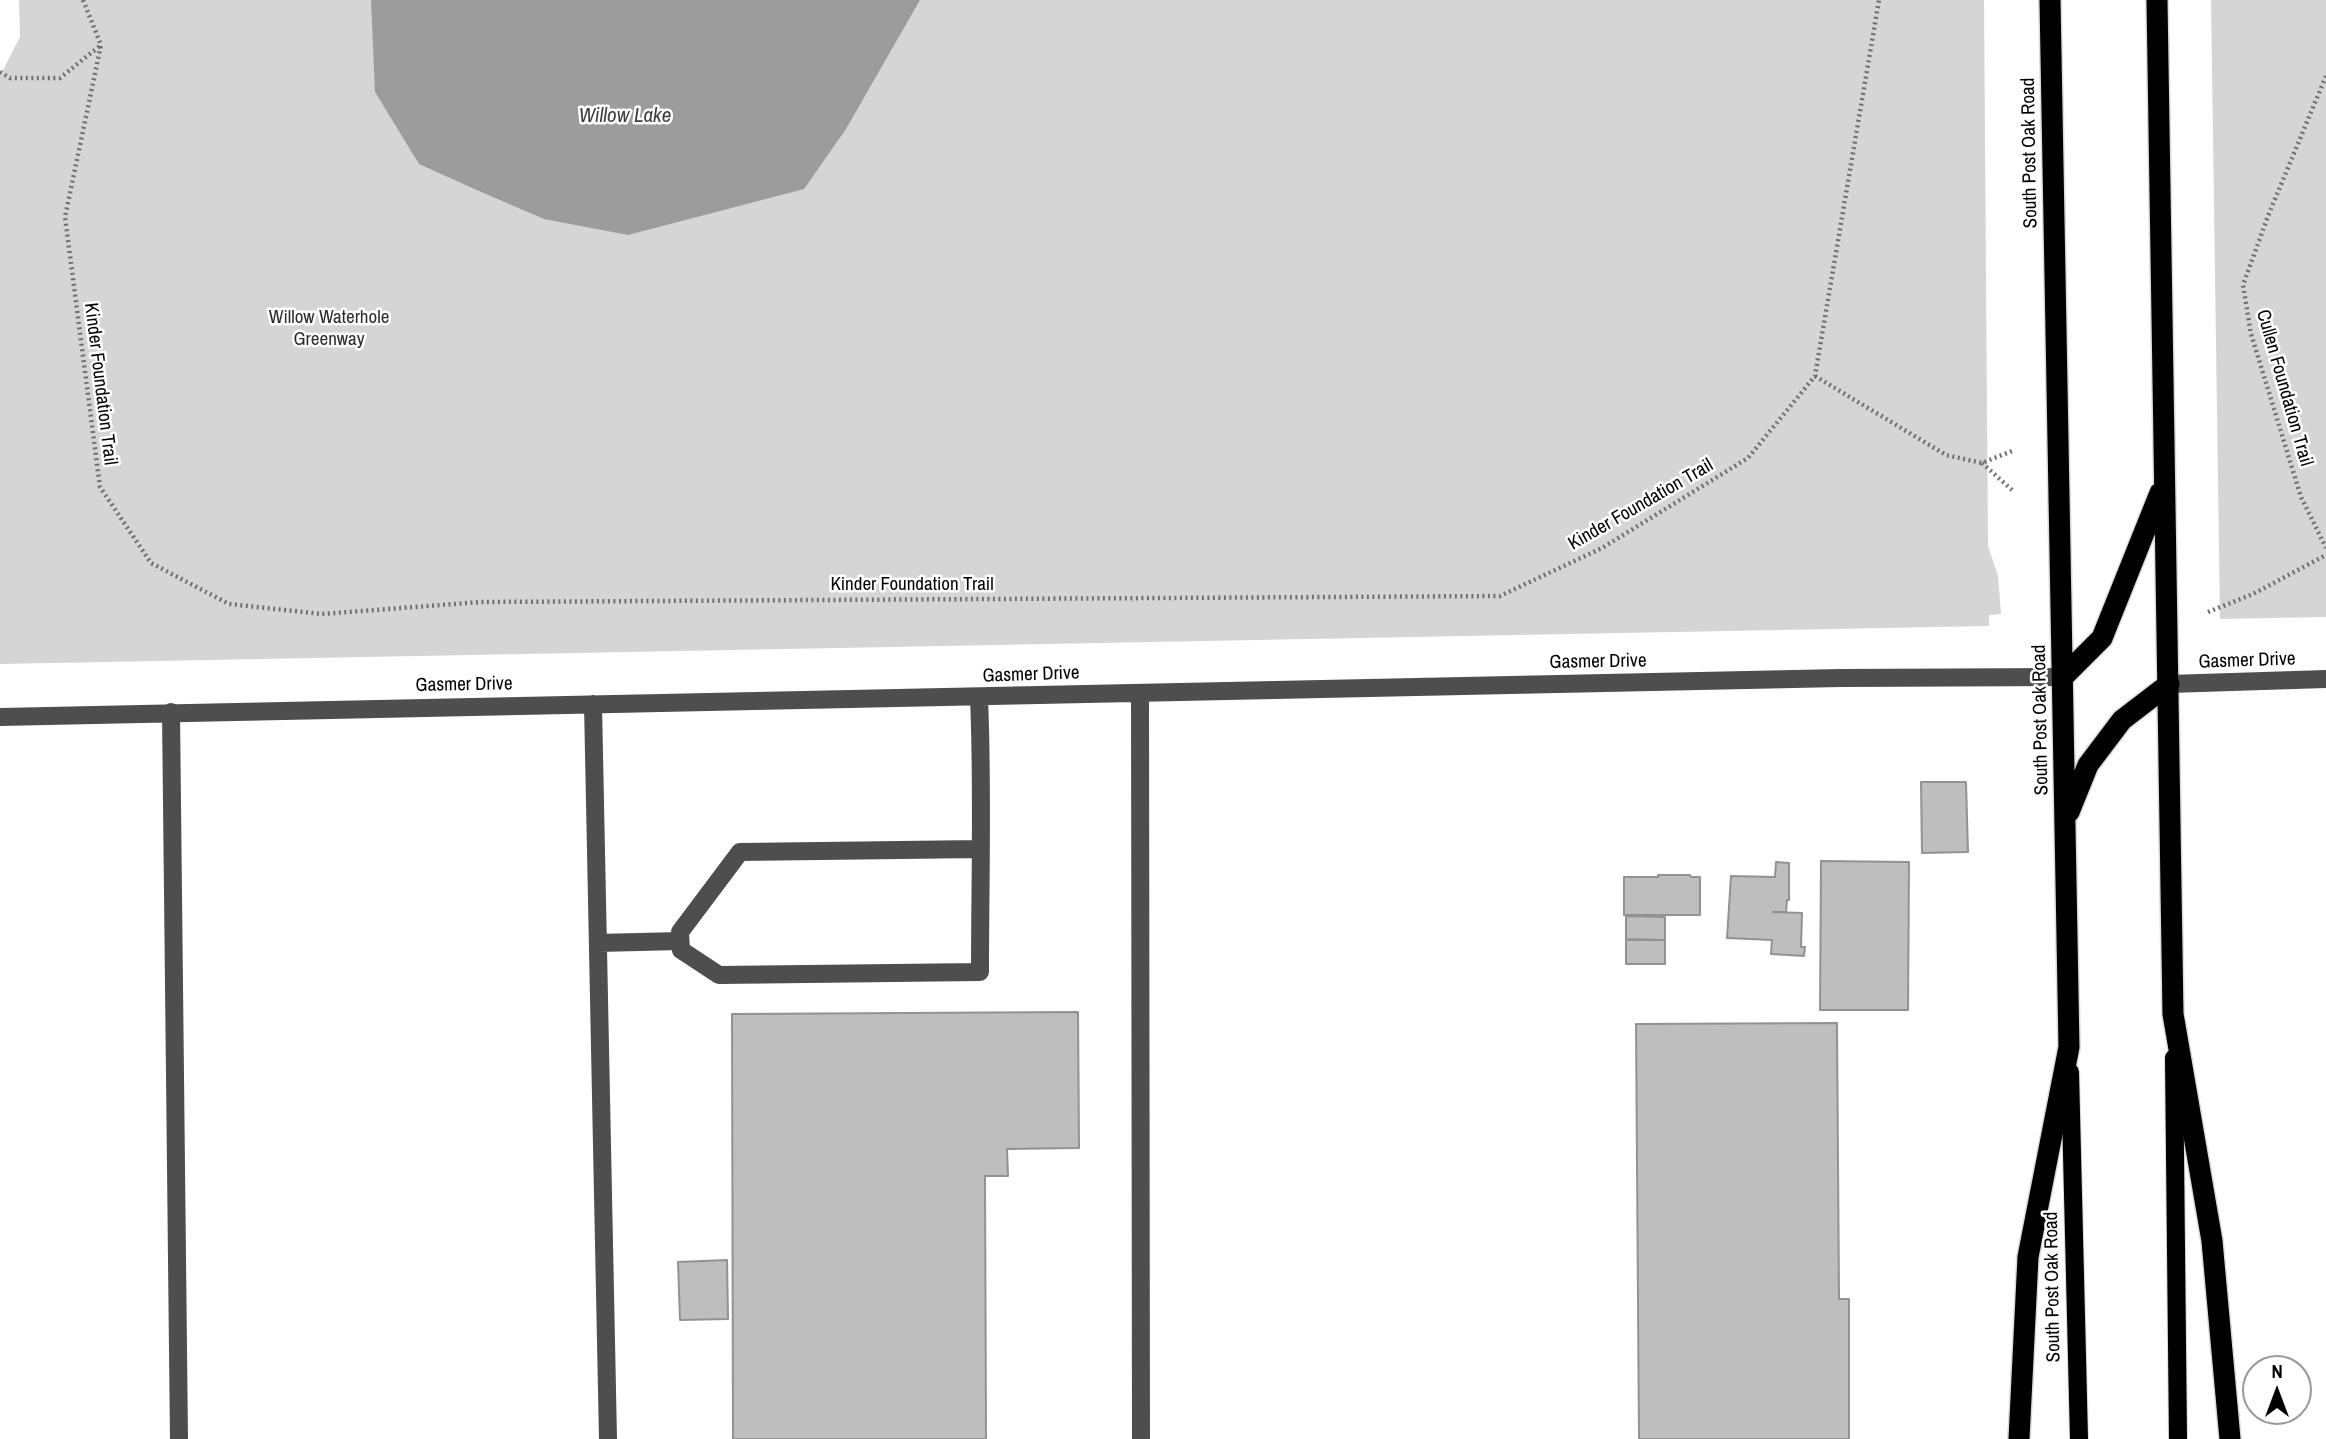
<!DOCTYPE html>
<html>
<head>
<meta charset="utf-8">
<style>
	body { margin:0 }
	#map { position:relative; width:2326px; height:1439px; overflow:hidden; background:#fff; font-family:"Archivo Narrow",sans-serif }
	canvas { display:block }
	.north { position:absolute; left:2242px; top:1355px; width:70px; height:70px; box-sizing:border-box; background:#fff; border:2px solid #999; border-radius:50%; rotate:0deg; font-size:19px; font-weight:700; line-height:28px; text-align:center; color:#000 }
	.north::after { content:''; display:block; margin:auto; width:24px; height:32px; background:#000; clip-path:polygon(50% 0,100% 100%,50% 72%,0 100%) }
</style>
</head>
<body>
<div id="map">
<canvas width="2326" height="1439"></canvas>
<div class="north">N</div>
</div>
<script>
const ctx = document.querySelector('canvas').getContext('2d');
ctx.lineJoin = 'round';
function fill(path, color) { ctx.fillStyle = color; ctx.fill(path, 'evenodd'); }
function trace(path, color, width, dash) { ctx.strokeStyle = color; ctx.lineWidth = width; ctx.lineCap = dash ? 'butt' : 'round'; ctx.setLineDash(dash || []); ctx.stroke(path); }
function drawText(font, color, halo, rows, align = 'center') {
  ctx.font = font + ' "Archivo Narrow",sans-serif'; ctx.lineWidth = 5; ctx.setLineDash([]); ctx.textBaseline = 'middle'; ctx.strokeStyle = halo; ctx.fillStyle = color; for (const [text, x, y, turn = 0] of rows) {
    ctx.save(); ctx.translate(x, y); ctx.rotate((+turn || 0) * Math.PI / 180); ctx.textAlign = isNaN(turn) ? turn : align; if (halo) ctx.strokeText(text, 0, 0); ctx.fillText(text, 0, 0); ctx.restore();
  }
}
fill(new Path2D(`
	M19,0H1984L1988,546L1998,576L2001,614L1989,615V626L0,664V76L20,37Z
	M2211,0H2326V617L2220,619Z`), '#d5d5d5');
fill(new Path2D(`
	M371,0H920L846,129L804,189L628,235L544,219L479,191L419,164L375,92Z`), '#9c9c9c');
const building = new Path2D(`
	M1921,782H1966L1968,852L1922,853Z
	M1821,861L1909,862L1908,1010H1820Z
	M1776,862L1789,863V900H1787L1786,912H1773L1802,913L1801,947H1805L1804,956L1771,954L1772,940L1727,938L1731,876L1775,877Z
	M1658,875H1690L1691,877H1700V915H1624V877H1658Z
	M1626,916L1665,917V940L1626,939Z
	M1626,940H1665V964H1626Z
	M1078,1012L1079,1148L1007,1149L1008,1176H985L986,1439H733L732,1014Z
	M1837,1023L1839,1299H1849V1439H1639L1636,1024Z
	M727,1260L728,1319L680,1320L678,1262Z`);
fill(building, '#bebebe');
trace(building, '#929292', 2);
const major = new Path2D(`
	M2174,1058L2178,1439
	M2070,1072L2079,1439`);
const highway = new Path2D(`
	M2157,0L2173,1014L2212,1241L2230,1439
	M2063,677L2102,638L2160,493
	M2069,812L2088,765L2122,720L2169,684
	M2019,1439L2028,1257L2069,1047L2050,0`);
trace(major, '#dbdbdb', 20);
trace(highway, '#dbdbdb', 24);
trace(new Path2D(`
	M83,0L101,45L65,217L100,487L151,563L229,604L322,614L481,602L1500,596L1602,548L1748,458L1815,376L1879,0
	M0,72L10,78H60L101,45
	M2326,76L2268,216L2243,285L2251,334L2301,497L2326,548
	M1815,376L1946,455L1982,463L2012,451
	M1982,463L2012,490
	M2208,612L2253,594L2326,555`), '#707070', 4.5, [2, 3.5]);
trace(new Path2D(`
	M2169,684L2326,679
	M1140,693L1141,1439
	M979,698C983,789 980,881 980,972L719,975L681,950L680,932L740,852L980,849
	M593,704L608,1439
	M171,712L179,1439
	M0,717L1841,678L2063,677
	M598,943L680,941`), '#4e4e4e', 18);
trace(major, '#000', 18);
trace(highway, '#000', 21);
drawText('19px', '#000', '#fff', [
	["South Post Oak Road",2030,153,-91],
	["Kinder Foundation Trail",100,384,83],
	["Cullen Foundation Trail",2284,388,74],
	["Kinder Foundation Trail",1641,505,-30],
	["Kinder Foundation Trail",912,585],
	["Gasmer Drive",2247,661,-2],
	["Gasmer Drive",1598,662,-1],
	["Gasmer Drive",1031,675,-2],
	["Gasmer Drive",464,685,-1],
	["South Post Oak Road",2041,720,-91],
	["South Post Oak Road",2053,1287,-91]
]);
drawText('19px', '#2c2c2c', '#fff', [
	["Willow Waterhole",329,318],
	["Greenway",329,340]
]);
drawText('italic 21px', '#3d3d3d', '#fff', [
	["Willow Lake",625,116]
]);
</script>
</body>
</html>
